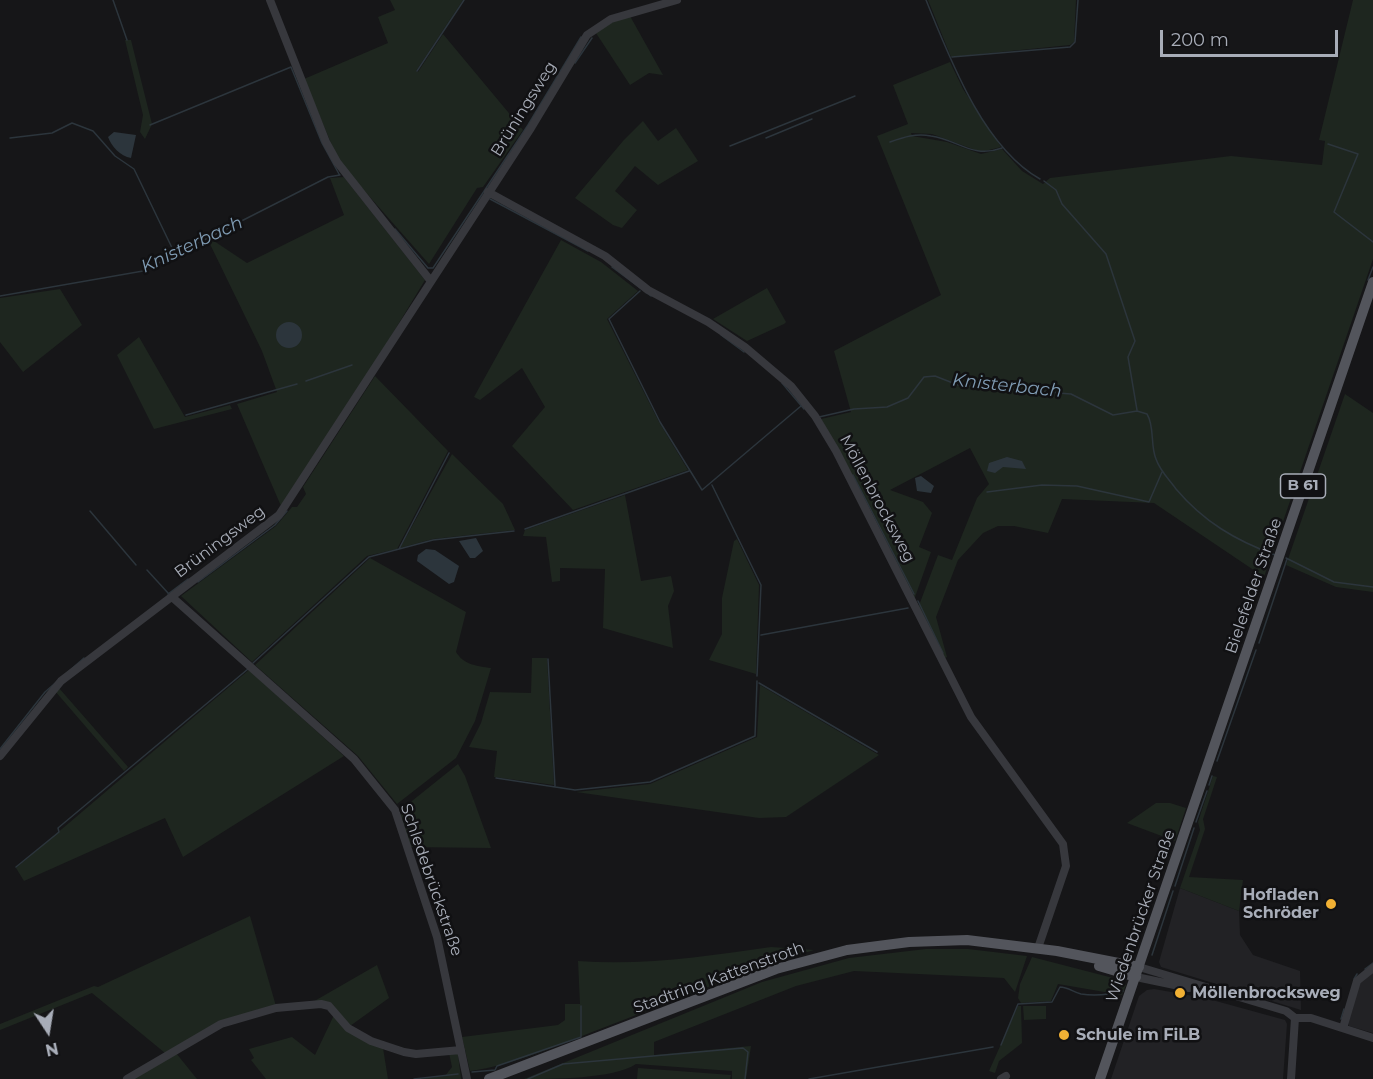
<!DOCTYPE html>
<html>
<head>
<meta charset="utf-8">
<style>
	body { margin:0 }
	#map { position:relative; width:1373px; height:1079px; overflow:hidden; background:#161618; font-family:Montserrat,sans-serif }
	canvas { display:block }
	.north { position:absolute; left:18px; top:1001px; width:60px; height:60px; -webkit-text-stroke:4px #111113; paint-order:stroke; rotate:168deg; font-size:16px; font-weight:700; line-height:24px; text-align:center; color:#a8adb8 }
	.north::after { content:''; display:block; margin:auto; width:21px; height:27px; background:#a8adb8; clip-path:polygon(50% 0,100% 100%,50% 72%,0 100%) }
	.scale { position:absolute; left:1160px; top:30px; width:178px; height:27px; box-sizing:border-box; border:3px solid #a8adb8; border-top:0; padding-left:8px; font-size:18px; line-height:21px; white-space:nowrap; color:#a8adb8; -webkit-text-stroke:4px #111113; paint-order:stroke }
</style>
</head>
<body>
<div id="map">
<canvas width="1373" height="1079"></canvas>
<div class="north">N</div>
<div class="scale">200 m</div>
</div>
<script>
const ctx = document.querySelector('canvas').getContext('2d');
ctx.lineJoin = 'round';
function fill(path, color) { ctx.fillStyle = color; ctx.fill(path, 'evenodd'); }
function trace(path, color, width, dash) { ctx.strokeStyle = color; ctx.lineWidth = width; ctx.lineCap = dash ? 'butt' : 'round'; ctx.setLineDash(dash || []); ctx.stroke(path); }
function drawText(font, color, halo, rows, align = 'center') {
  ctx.font = font + ' Montserrat,sans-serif'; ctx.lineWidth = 5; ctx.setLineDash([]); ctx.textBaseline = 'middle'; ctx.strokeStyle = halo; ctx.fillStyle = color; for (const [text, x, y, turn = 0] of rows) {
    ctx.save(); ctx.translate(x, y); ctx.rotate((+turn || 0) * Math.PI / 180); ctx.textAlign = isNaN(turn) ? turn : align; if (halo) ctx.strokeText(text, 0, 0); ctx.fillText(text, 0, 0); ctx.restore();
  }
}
fill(new Path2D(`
	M1180,888L1239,911L1240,935L1253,955L1300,971L1301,1010L1161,967L1159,962Z
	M1373,970V1033L1349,1026L1347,1021L1359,982Z
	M1154,989L1205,998L1285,1020L1287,1024L1283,1079H1111L1139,996L1147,990Z`), '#222225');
fill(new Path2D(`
	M390,0H463L416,71L418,72L443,34L523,130L483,187L477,188L429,264L339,162L304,79L388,43L378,17L395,10Z
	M928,0H1076L1074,42L1070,45L951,57Z
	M1353,0H1373V259L1264,577L1154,503L1062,499L1048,533L1014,526H998L983,533L958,560L936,617L947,657L943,659L918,608L938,555L952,560L977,498L989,484L970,448L890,490L923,502L932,513L919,547L931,552L914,600L878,524L821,419L851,412L834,351L941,295L877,136L908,124L893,85L950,62L963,89L1001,147L981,152L932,134L911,133L912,136L947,142L981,154L1002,149L1022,171L1043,184L1050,178L1231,156L1322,165L1325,141L1319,140Z
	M630,16L663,75L649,73L630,85L596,33L610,23Z
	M125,40H131L152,124L145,139L140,132L143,115Z
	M643,121L658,141L676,128L698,161L658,185L635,166L615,191L637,210L622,228L613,225L575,198L623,141Z
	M344,177L425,280L370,371L281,506L237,404L277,392L262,351L208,240L211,239L247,263L344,215L330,178Z
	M561,240L601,262L638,291L607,319L659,422L688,470L573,510L512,446L545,407L522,368L480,400L474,397Z
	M767,288L786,322L784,324L747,341L713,319Z
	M60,289L82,325L23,372L0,342V298Z
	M139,337L185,417L230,405L232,409L154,429L117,355Z
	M375,376L448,451L397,549L367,556L252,662L181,596L276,526L292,507H297L306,494L303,487Z
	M1345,394L1373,413V592L1336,587L1286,565Z
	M452,454L503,504L515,530L433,539L400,548Z
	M625,495L641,581L671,576L674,591L668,606L673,648L603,628L605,569L560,568V581L552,582L546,537L523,536L525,530Z
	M737,539L759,585L756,674L709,660L722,634V598L734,541Z
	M370,558L466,612L456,652C464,665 477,666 491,668L475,721L456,758L397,804L358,756L255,665Z
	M532,658H547L554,785L494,777L497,751L469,747L481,723L490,692L531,693Z
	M249,670L344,756L183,857L165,818L24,881L16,868Z
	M760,685L879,755L786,817L759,818L576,792L650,784L757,737Z
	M59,688L128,767L124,771L55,691Z
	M458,764L465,776L491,848L410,847L400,816L402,809Z
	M1213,776L1217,777L1203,819L1205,829L1189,877L1243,880L1239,911L1180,888L1200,830L1198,822Z
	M1156,803H1170L1186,808L1175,841L1127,823Z
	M250,916L276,1006L257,1010L165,1053L92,993L0,1030V1024L94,986L98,987Z
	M771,947L814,950C741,972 671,1002 600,1029C558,1045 514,1065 470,1071L462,1037L558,1025L565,1020V1004H580L578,961C643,966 708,956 771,947Z
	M926,949H968L1027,956L1015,992L1004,978L854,971L796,986L654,1042V1055L751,1046L746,1079H732V1071L636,1064C613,1079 553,1079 524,1079L762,982L849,958Z
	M1032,957L1117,979L1126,985L1122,995L1058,984L1051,1001L1021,1003L1018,998L1020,984Z
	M377,965L389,998L350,1026L329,1004L311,1003Z
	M1018,1006H1021L1022,1043L999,1061L995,1073L989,1071Z
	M1023,1006H1046V1019L1024,1020Z
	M334,1015L383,1048L388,1079H266L251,1060L254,1058L249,1049L292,1037L315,1055Z
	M176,1053L197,1079H133Z
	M449,1053L458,1054L461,1079H419L445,1076L452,1067Z
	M638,1068L731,1075L730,1079H637Z`), '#1e261f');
fill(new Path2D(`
	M114,132L136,135L131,158C120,156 112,147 108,137Z
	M276 335a13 13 0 1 1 26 0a13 13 0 1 1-26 0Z
	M1007,457L1022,461L1026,469L1003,467L995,473L987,471L989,463Z
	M921,476L934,486L931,493L917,491L915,478Z
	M476,538L483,551L475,558H470L459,541Z
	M426,549L435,550L459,566L454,582L449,584L417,561L418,555Z`), '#2c353c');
trace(new Path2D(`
	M113,0L127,40
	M926,0C950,59 983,147 1040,179
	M952,57L1070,47L1075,42L1078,0
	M575,63L592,38
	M417,71L464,0
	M150,125L291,67L322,143L339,174
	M10,138L52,133L72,123L93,131L115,156L134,169L175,254
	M766,138L812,119
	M890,142C904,137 916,133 931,136C959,140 972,159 1002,148
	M1328,144L1358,154L1334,212L1373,242
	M730,146L855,96
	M1044,181L1056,190L1062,204L1106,254L1135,341L1128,357L1137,410
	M490,199L588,251
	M395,229L428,268H433L528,125L581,37
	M612,267L651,296
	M1368,280L1373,267
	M640,291L609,319L660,422L702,490L801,406
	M0,296L143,271L328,177L340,175
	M721,335L744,352
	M306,381L352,365
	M782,383L804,409
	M186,415L297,384
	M819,417L854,409L887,407L908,398L924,377L935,376L958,385L1071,394L1113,415L1137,411L1147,414C1155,427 1150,445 1156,459C1160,471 1169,479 1176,489C1204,522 1235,540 1275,555
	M853,475L914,594
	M712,485L761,585L757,676
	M987,492L1042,485L1077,486L1149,502L1162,472
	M90,511L136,565
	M525,529L689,471
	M399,549L449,453
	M1286,558L1334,582L1373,587
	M147,570L168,593
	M198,582L275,525L287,511
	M168,594L188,579
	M918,601L943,653
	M761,635L908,608
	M1259,643L1287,559
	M548,659L555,786
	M253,663L369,557L433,540L514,531
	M759,683L877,752
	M0,749L45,692L84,658
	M1217,761L1256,650
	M496,778L575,790L650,782L755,736L757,681
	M1209,785L1212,776
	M1196,822L1207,791
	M16,867L59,832L58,828L248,669
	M1175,886L1194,828
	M1152,955L1173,891
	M1365,969L1373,963
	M1354,979L1357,974
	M1341,1019L1344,1009
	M1001,1045L1018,1004L1052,1002L1060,987C1068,987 1073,992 1081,994C1095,996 1108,995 1123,991
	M472,1072L495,1070L497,1066L581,1037V1006
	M414,1079L458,1074
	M528,1079L563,1064L743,1048L748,1052L745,1079
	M809,1079L993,1047`), '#2c353c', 1.5);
trace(new Path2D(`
	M270,0L326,142L337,162L430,280
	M488,192L605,256L648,290L708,322L745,347L791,386L815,416L836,451L971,717L1063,844L1066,866L1038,948
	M172,597L354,759L395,810L437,937L467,1079
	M0,756L61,681L279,515L531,128L587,35L611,19L677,0
	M1139,967L1286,1011L1295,1018H1311L1373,1038
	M1136,977L1189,988
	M1343,1028L1357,981L1373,968
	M127,1079L221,1024L276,1008L321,1004L329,1006L348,1028L371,1041L404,1052L416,1054L461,1050
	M1001,1079L1006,1076
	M1291,1079L1295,1018`), '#37383d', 8);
trace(new Path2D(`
	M1099,966L1136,977
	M489,1079L776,969L847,950L909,942L967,940L1057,951L1139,967
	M1100,1079L1373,282`), '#53555c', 10);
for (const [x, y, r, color] of [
	[1331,904,6,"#f2b134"],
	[1180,993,6,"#f2b134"],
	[1064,1035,6,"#f2b134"]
]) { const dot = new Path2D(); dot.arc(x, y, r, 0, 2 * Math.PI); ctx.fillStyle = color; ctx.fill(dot); trace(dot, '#111113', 2); }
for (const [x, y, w] of [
	[1303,486,45]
]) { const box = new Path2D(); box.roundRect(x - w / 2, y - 12, w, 24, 4.5); ctx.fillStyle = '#111113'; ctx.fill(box); trace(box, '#a8adb8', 1.5); }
drawText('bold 15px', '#a8adb8', null, [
	["B 61",1303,486]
]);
drawText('16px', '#a8adb8', '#111113', [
	["Brüningsweg",524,109,-58],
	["Möllenbrocksweg",877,499,62],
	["Brüningsweg",220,542,-37],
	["Bielefelder Straße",1254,586,-71],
	["Schledebrückstraße",431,880,71],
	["Wiedenbrücker Straße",1141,916,-71],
	["Stadtring Kattenstroth",719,978,-20]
]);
drawText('bold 16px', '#a8adb8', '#111113', [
	["Hofladen",1319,895,"right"],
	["Schröder",1319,913,"right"],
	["Möllenbrocksweg",1192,993],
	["Schule im FiLB",1076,1035]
], 'left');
drawText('italic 18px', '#7f9bb3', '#111113', [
	["Knisterbach",192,245,-25],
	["Knisterbach",1007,386,6]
]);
</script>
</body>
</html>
